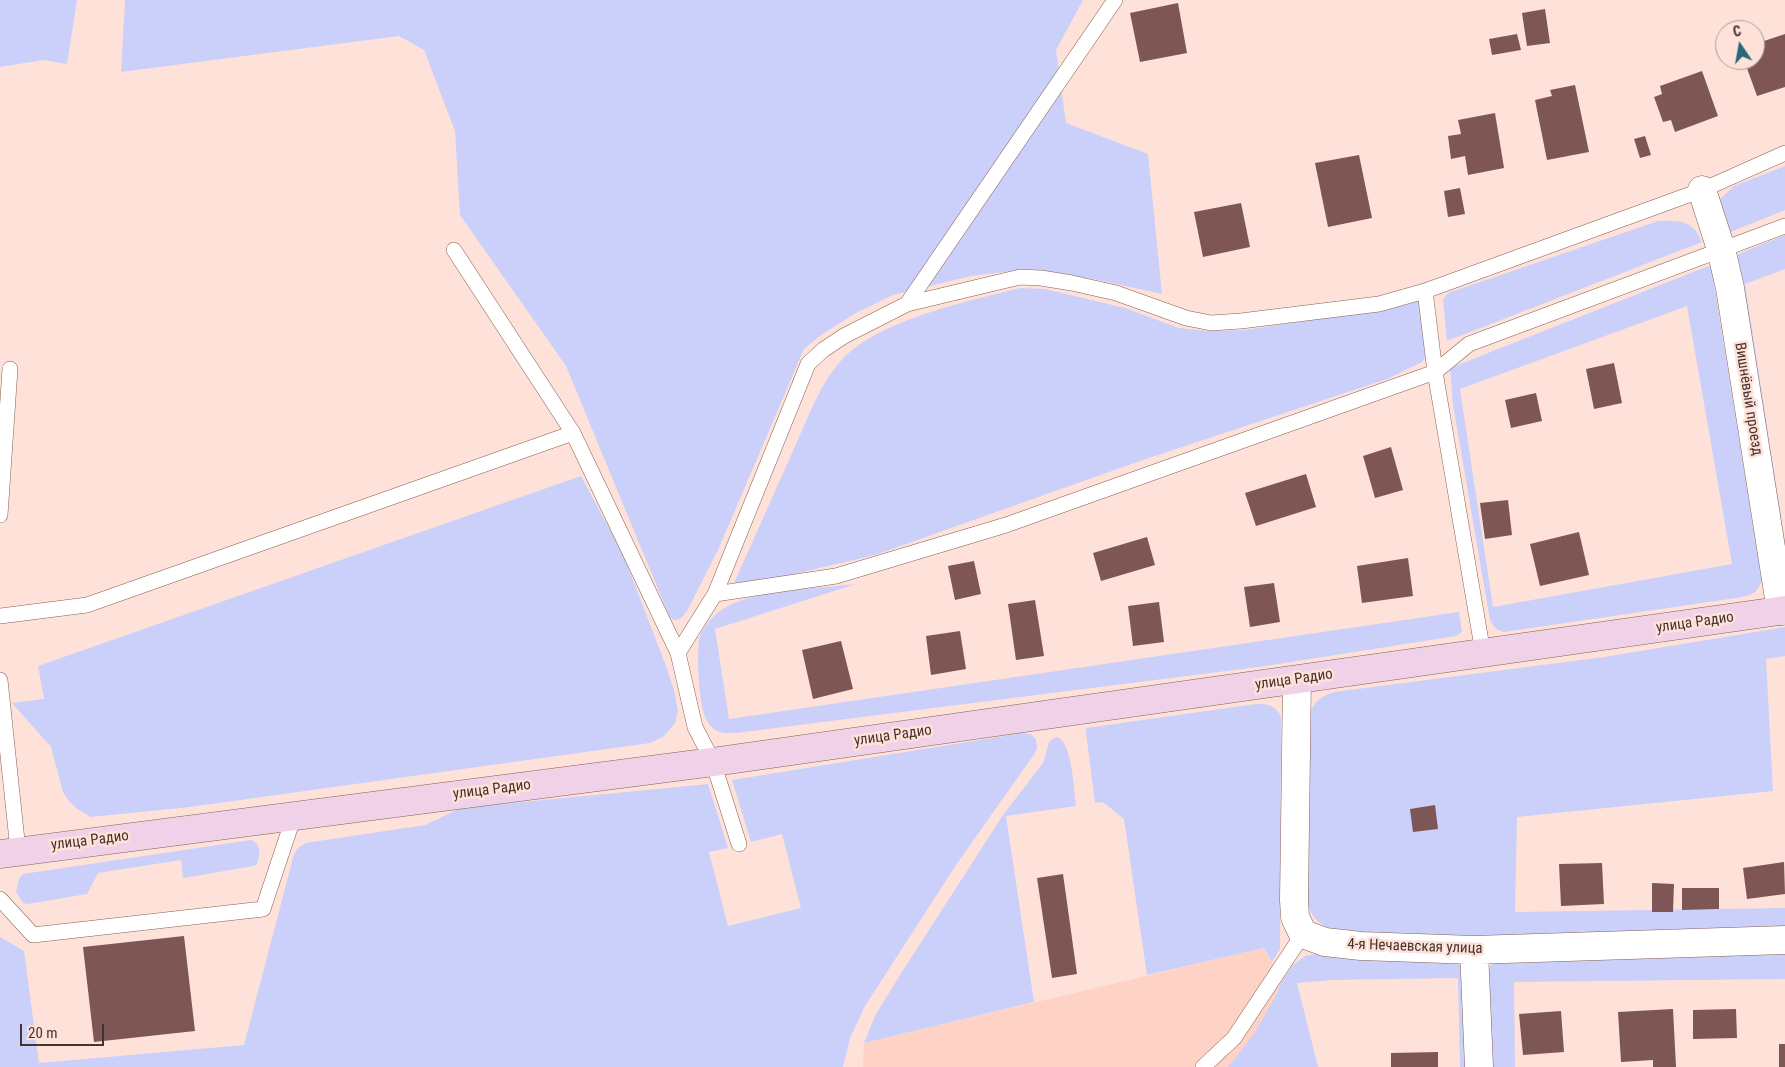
<!DOCTYPE html>
<html>
<head>
<meta charset="utf-8">
<style>
	body { margin:0 }
	#map { position:relative; width:1785px; height:1067px; overflow:hidden; background:#fee2d9; font-family:"Roboto Condensed",sans-serif }
	canvas { display:block }
	.north { position:absolute; left:1715px; top:20px; width:50px; height:50px; box-sizing:border-box; background:#fee2d9; border:1px solid #b49c94; border-radius:50%; rotate:348deg; font-size:14px; font-weight:700; line-height:20px; text-align:center; color:#45332d }
	.north::after { content:''; display:block; margin:auto; width:18px; height:22px; background:#25687a; clip-path:polygon(50% 0,100% 100%,50% 72%,0 100%) }
	.scale { position:absolute; left:20px; top:1024px; width:84px; height:22px; box-sizing:border-box; border:2px solid #45332d; border-top:0; padding-left:6px; font-size:15px; line-height:18px; white-space:nowrap; color:#45332d; -webkit-text-stroke:4px #fee2d9; paint-order:stroke }
</style>
</head>
<body>
<div id="map">
<canvas width="1785" height="1067"></canvas>
<div class="north">С</div>
<div class="scale">20 m</div>
</div>
<script>
const ctx = document.querySelector('canvas').getContext('2d');
ctx.lineJoin = 'round';
function fill(path, color) { ctx.fillStyle = color; ctx.fill(path, 'evenodd'); }
function trace(path, color, width, dash) { ctx.strokeStyle = color; ctx.lineWidth = width; ctx.lineCap = dash ? 'butt' : 'round'; ctx.setLineDash(dash || []); ctx.stroke(path); }
function drawText(font, color, halo, rows, align = 'center') {
  ctx.font = font + ' "Roboto Condensed",sans-serif'; ctx.lineWidth = 5; ctx.setLineDash([]); ctx.textBaseline = 'middle'; ctx.strokeStyle = halo; ctx.fillStyle = color; for (const [text, x, y, turn = 0] of rows) {
    ctx.save(); ctx.translate(x, y); ctx.rotate((+turn || 0) * Math.PI / 180); ctx.textAlign = isNaN(turn) ? turn : align; if (halo) ctx.strokeText(text, 0, 0); ctx.fillText(text, 0, 0); ctx.restore();
  }
}
fill(new Path2D(`
	M1264,948L1284,986L1318,1067H863L864,1043Z`), '#fed3c5');
fill(new Path2D(`
	M0,0H77L67,64L43,60L0,67Z
	M125,0H1083L1056,50L1066,123L1148,154L1162,294L1093,279L1031,269L971,276L893,295L856,313L821,335L804,349L718,550L687,611L680,619L674,620L670,618L566,366L460,215L455,131L424,50L399,36L121,72Z
	M1785,166V210L1721,236L1718,201L1734,186Z
	M1658,221C1679,220 1693,220 1702,242L1447,341L1443,300L1448,293Z
	M1785,235V269L1745,284L1785,542V576L1726,259Z
	M1711,265L1762,581C1755,596 1751,595 1736,598L1504,632C1497,630 1493,627 1490,620L1453,405L1450,368ZM1687,306L1732,564L1493,607L1460,389Z
	M1020,288L1045,289L1125,308L1179,328L1208,331L1245,330L1391,308L1420,301L1426,356L1422,362L1387,379L1140,461L875,555L777,578L734,583C754,539 773,495 793,451C808,418 823,374 851,351C892,317 969,301 1020,288Z
	M581,476L623,554L666,666L674,690L678,711L675,723L663,737L650,743L190,807L91,817L76,808L68,800L63,792L51,747L12,703L44,699L38,666Z
	M856,584L715,629L729,719L1459,612L1462,632L1456,636L1266,666L736,733C728,733 721,734 714,729C711,727 707,721 705,717C699,702 695,647 701,633C707,622 717,612 728,606C756,590 821,588 856,584Z
	M1785,627V656L1766,659L1773,791L1517,817L1515,912L1785,908V929L1463,940L1337,932C1319,924 1314,921 1306,902L1309,716C1314,701 1320,697 1334,692L1604,657Z
	M1256,704C1267,704 1276,705 1281,717L1280,949L1272,962L1264,948L1147,975L1124,819L1103,802L1095,803L1086,733V728Z
	M1023,733L1030,734L1036,739L1037,748L1035,753L956,865L865,1006L850,1038L843,1067H0V937L24,951L39,1063L244,1045L294,854L298,848L306,843L425,825L461,808L708,784L728,848L709,852L728,926L801,908L782,834L751,842L732,780Z
	M1057,737C1072,741 1074,791 1076,806L1006,816L1034,1002L864,1043L876,1014L900,975L1003,815L1043,763L1049,742L1052,739Z
	M251,840C262,844 260,855 257,864L254,866L183,878L181,860L98,873L87,894L28,904L23,903L16,892L19,879L23,874Z
	M1785,949V979L1514,982L1515,1067H1486V973L1494,961Z
	M1327,952L1451,958L1463,964L1471,1067H1460L1458,978L1332,980L1297,983L1318,1067H1228L1254,1034L1276,995L1282,981L1293,965L1305,956Z`), '#cbd0fa');
fill(new Path2D(`
	M1178,3L1187,53L1140,62L1130,13Z
	M1545,9L1550,43L1527,46L1522,13Z
	M1517,34L1521,50L1492,55L1489,39Z
	M1785,34V87L1757,96L1744,60H1755V44Z
	M1702,71L1718,116L1675,132L1671,120L1663,122L1654,97L1662,94L1660,86Z
	M1575,85L1589,152L1547,160L1535,100L1552,96L1550,90Z
	M1495,113L1504,168L1468,175L1465,156L1451,159L1448,136L1461,134L1458,120Z
	M1645,136L1651,155L1640,158L1634,139Z
	M1359,155L1372,218L1328,227L1315,163Z
	M1460,188L1465,214L1448,217L1444,191Z
	M1241,203L1250,247L1203,257L1194,212Z
	M1614,363L1622,403L1594,409L1586,369Z
	M1536,393L1542,421L1511,428L1505,400Z
	M1391,447L1403,490L1375,498L1363,456Z
	M1306,474L1316,507L1256,526L1245,493Z
	M1508,500L1512,535L1485,539L1480,503Z
	M1579,532L1589,575L1540,586L1530,544Z
	M1147,537L1155,565L1101,581L1093,553Z
	M1408,558L1413,596L1362,603L1357,566Z
	M974,561L981,594L955,600L948,566Z
	M1274,583L1280,622L1250,627L1244,587Z
	M1035,600L1044,656L1016,660L1008,604Z
	M1159,602L1164,642L1133,646L1128,606Z
	M960,631L966,669L931,675L926,636Z
	M841,641L853,689L813,699L802,650Z
	M1435,805L1438,829L1413,832L1410,809Z
	M1784,862L1785,894L1747,899L1743,868Z
	M1602,863L1604,904L1561,906L1559,864Z
	M1063,874L1077,974L1052,978L1037,878Z
	M1652,883L1674,884L1673,912H1652Z
	M1682,888H1719V909L1682,910Z
	M184,936L195,1031L94,1042L83,947Z
	M1673,1009L1676,1067H1653V1060L1621,1062L1618,1012Z
	M1736,1009L1737,1038L1693,1039V1010Z
	M1561,1011L1564,1052L1523,1055L1519,1014Z
	M1779,1044H1785V1067H1779Z
	M1438,1052V1067H1391V1053Z`), '#7f5656');
const lane = new Path2D(`
	M454,250L573,433L678,653L695,727L713,762L739,844
	M907,304L1115,0
	M0,515L10,369
	M715,594L808,364L823,350L844,336L907,304L1020,277L1041,278L1072,283L1116,293L1186,318L1211,323L1241,321L1379,304L1425,291
	M0,616L87,605L573,433
	M678,653L715,594L836,576L1006,525L1435,372L1425,291L1702,190L1785,153
	M1483,653L1435,372L1469,344L1785,226
	M0,680L18,850
	M0,899L33,935L263,909L294,816
	M1203,1067L1234,1038L1303,934`);
const street = new Path2D(`
	M1702,190L1721,249L1730,288L1781,611
	M1297,680L1294,900L1295,917L1303,934L1325,942L1361,946L1474,950L1785,940
	M1474,950L1479,1067`);
const secondary = new Path2D(`
	M0,854L713,762L1785,610`);
trace(lane, '#865f52', 16);
trace(street, '#865f52', 29);
trace(secondary, '#865f52', 29);
trace(lane, '#fff', 15);
trace(street, '#fff', 28);
trace(secondary, '#f0d2e8', 28);
drawText('15px', '#45332d', '#fee2d9', [
	["Вишнёвый проезд",1748,399,81],
	["улица Радио",1695,623,-8],
	["улица Радио",1294,680,-8],
	["улица Радио",893,736,-8],
	["улица Радио",492,790,-7],
	["улица Радио",90,841,-7],
	["4-я Нечаевская улица",1415,947,2]
]);
</script>
</body>
</html>
